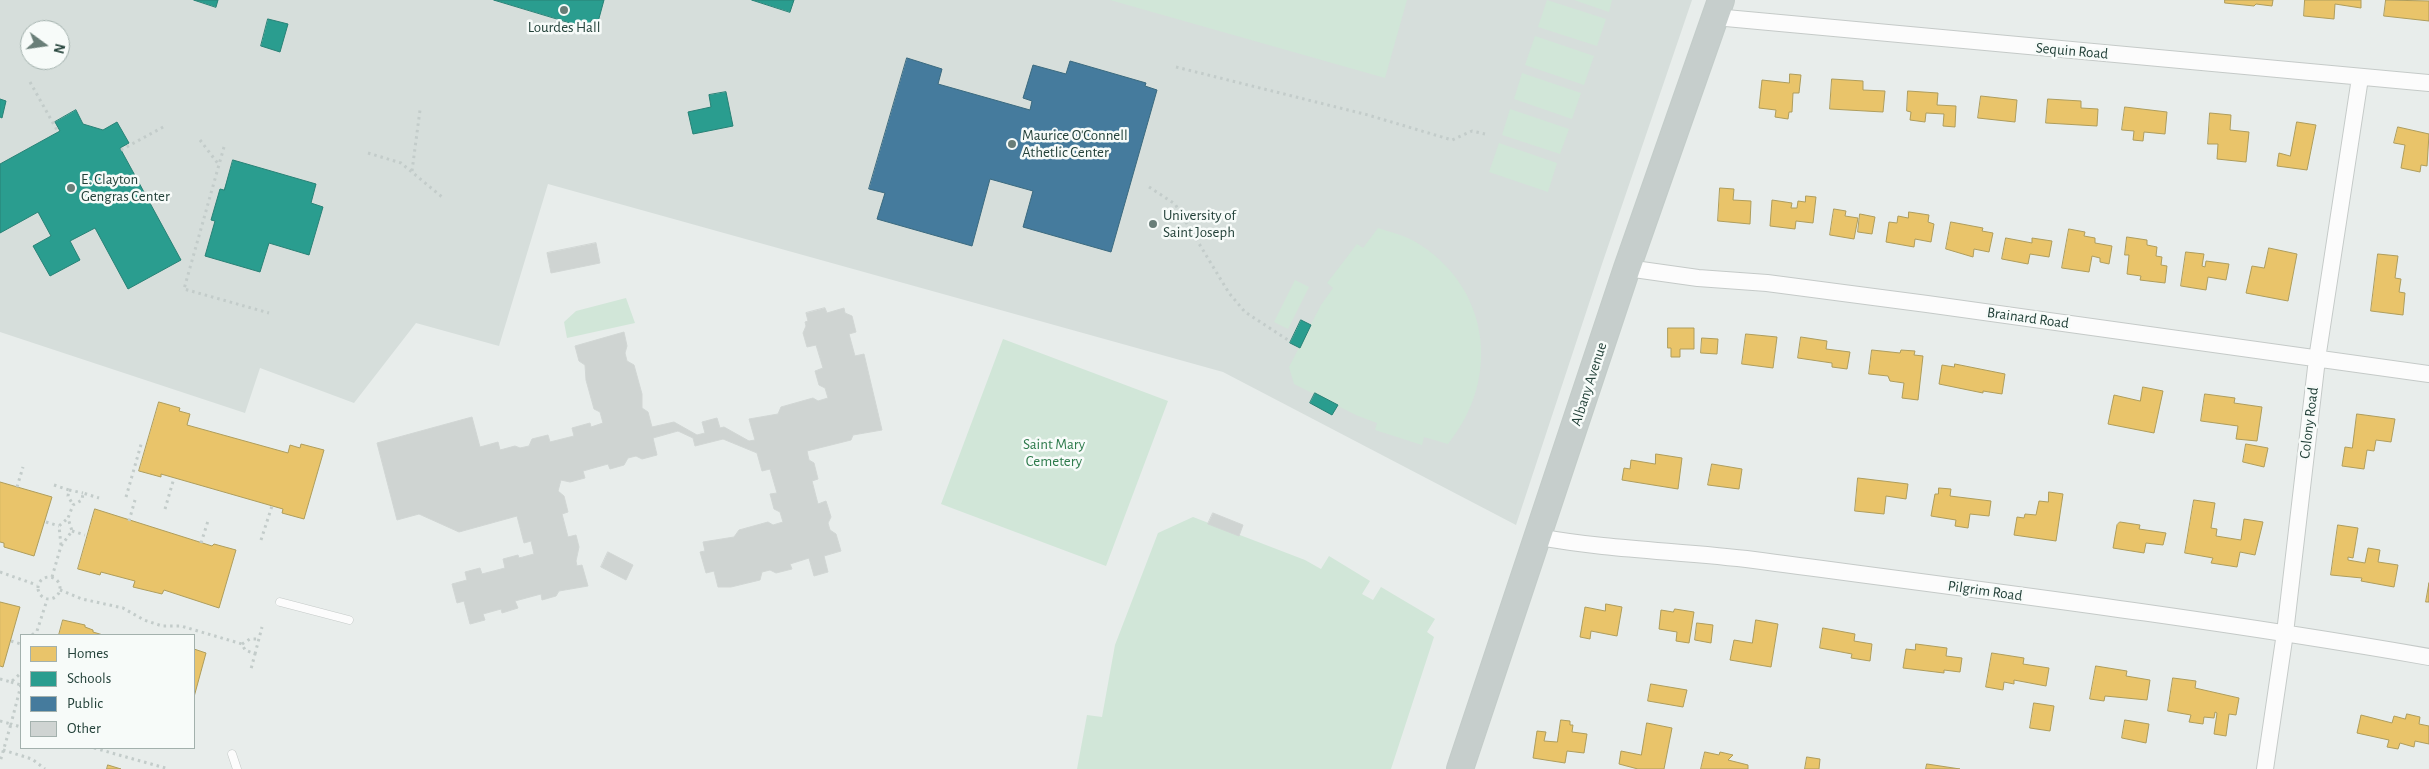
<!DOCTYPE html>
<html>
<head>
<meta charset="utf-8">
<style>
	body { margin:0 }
	#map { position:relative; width:2429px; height:769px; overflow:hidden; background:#e8edeb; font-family:"Alegreya Sans",sans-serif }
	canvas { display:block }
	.legend { position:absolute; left:20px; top:634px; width:175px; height:115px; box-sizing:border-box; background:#f7fbf9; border:1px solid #a3b1ad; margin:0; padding:6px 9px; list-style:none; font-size:15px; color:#24423a }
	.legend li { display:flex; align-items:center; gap:10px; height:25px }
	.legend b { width:25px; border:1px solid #a3b1ad }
	.north { position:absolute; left:20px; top:20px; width:50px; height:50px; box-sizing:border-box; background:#f7fbf9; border:1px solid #a3b1ad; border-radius:50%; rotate:104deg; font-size:14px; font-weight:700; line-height:20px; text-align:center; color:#24423a }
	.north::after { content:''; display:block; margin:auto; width:18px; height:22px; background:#697e78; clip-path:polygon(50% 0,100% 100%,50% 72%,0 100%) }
</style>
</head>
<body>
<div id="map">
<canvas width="2429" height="769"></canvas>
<ul class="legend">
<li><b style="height:14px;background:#e9c46a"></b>Homes</li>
<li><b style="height:14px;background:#2a9d8f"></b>Schools</li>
<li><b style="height:14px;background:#457b9d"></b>Public</li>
<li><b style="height:14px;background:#cfd4d2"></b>Other</li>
</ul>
<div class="north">N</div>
</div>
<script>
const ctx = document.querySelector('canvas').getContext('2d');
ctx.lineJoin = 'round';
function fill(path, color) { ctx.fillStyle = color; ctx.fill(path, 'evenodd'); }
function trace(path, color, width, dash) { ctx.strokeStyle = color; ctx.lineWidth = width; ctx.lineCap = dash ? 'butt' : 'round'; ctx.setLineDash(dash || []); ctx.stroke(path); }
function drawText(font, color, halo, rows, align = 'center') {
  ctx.font = font + ' "Alegreya Sans",sans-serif'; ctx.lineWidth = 5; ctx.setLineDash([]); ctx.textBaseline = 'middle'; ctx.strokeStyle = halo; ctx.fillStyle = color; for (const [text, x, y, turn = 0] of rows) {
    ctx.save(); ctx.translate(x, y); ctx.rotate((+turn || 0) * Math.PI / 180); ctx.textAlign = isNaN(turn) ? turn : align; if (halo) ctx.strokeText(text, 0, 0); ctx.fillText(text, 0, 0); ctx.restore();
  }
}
fill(new Path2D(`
	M0,0H1692L1602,264L1516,525L1223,372L548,184L499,346L416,323L354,403L260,368L245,413L0,332ZM30,30H60V60H30Z`), '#d6dedb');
fill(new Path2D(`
	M1110,0H1407L1385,78Z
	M1547,0L1606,19L1597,46L1538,27Z
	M1574,0H1612L1609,12Z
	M1535,36L1594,56L1584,85L1525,65Z
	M1522,73L1581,93L1572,119L1514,99Z
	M1510,109L1569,129L1560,154L1502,135Z
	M1499,143L1557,163L1548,192L1489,172Z
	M1378,228C1390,232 1403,235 1414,241C1490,285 1502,378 1448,444L1424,437L1422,445L1375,430L1377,423L1358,416L1294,384L1289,367L1321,305L1333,288L1327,283L1357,244L1363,248Z
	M1295,280L1309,287L1288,329L1274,322Z
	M626,298L635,323L567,338L564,322L576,311Z
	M1003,339L1168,401L1106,566L941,504Z
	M1193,517L1305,560L1321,569L1329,556L1370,581L1362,594L1373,600L1381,587L1435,619L1427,632L1434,637L1391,769H1077L1087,715L1102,717L1115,645L1158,533Z`), '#d1e6d8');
const homes = new Path2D(`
	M2225,0H2273L2272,6L2256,4L2254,6L2225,3Z
	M2305,0H2361V8L2335,4L2334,19L2304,16Z
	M2386,0L2429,1V21L2384,16Z
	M1790,74L1801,75L1799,93H1793L1792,112H1789L1788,119L1775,117L1776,110L1759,108L1762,80L1789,83Z
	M1832,79L1863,81V90L1885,91L1883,112L1830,109Z
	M1908,91L1938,93L1937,105L1956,106L1955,127L1943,126L1944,114L1926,113L1925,122L1910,120L1911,112L1907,111Z
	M1981,96L2017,100L2015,122L1978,118Z
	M2048,99L2081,101V108L2098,109L2097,126L2046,123Z
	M2125,107L2167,112L2165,134L2144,132L2143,141L2133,140L2134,131L2122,130Z
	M2210,113L2231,115L2230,130L2249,132L2246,162L2217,159L2218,144H2208Z
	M2297,122L2316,125L2307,170L2277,166L2279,153L2290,156Z
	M2398,127L2429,134L2427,166L2421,165L2420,172L2401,168L2405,145L2394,143Z
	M1720,188L1734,189L1733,200L1751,201L1750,224L1718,221Z
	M1806,196L1816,197L1813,223L1796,221L1795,229L1770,226L1772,200L1792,203L1791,208H1797L1798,201L1805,202Z
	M1834,209L1846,211L1845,216L1858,218L1854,239L1830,235Z
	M1909,212L1929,215L1928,222L1934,224L1931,242L1915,239L1914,247L1886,242L1889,222L1897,223L1898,216L1908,218Z
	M1860,214L1875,217L1872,234L1858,232Z
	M1951,222L1983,228L1982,231L1993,233L1989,252L1974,249L1973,257L1946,249Z
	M2069,229L2085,232L2084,236L2095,238V243L2112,246L2109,264L2100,262V258L2092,256L2089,272L2062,268Z
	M2127,237L2147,240V245L2157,247L2156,256L2162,257L2161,265L2167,266L2165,283L2140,280L2141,276L2127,274L2129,255H2125Z
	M2006,238L2032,243V238L2052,241L2049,257L2030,254L2028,264L2002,259Z
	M2269,248L2297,254L2288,301L2246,293L2252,266L2264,268Z
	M2186,252L2204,254L2202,266L2205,267L2206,261L2229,264L2226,280L2208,277L2206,290L2181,286Z
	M2378,254L2398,256L2395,278L2401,279L2399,292L2405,293L2403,315L2371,311Z
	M1668,328H1694V349H1680V357H1671V348H1668Z
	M1746,334L1777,337L1773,368L1742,364Z
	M1801,337L1827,341L1826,349L1850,352L1847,369L1832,367V363L1798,358Z
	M1702,338L1718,339L1717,354L1701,353Z
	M1872,350L1900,353L1901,350L1915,351L1914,355L1923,356L1918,400L1902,398L1904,383L1890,381L1888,376L1869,374Z
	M1955,364L2005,374L2002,394L1983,391V393L1939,384L1942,365L1954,367Z
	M2143,387L2163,391L2154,433L2108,424L2114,395L2140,401Z
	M2205,394L2235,398L2234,403L2262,407L2257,441L2236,439L2238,426L2201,421Z
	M159,402L180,408L179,411L190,414L187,425L288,453L290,445L300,448L301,444L324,450L304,519L282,513L283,509L161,474V477L139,471Z
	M2357,414L2395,419L2391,442L2376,440L2374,451L2367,450L2364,469L2342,466L2345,447L2352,448Z
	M2246,444L2268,448L2264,467L2243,462Z
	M1656,454L1682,458L1678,489L1622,480L1624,468L1630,469L1631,460L1655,464Z
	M1712,464L1742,469L1739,489L1708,485Z
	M1858,478L1908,484L1906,499L1886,496L1884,514L1855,511Z
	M0,482L52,497L34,556L4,547V543L0,542Z
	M1939,488L1951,489L1950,496L1991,501L1989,516L1970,514L1968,528L1955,526L1956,520L1931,516L1935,494H1938Z
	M2049,492L2063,494L2056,541L2014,535L2017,517L2024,518L2025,514L2036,515L2039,501L2048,502Z
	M2194,500L2215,503L2211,528L2217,529L2216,536L2241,540L2244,519L2263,522L2255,555L2240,552L2237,567L2211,563L2213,558L2185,553Z
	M95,509L212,546L214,544L236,550L219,608L164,590L162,594L133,587L135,581L101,572L100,575L78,569Z
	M2120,522L2140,525L2139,529L2166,533L2163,545L2146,543L2144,553L2113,548L2117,525Z
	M2338,525L2358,528L2353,558L2348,557V560L2365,563L2368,548L2380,550L2378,562L2398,565L2394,587L2361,581L2362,578L2331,575Z
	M2429,583V602H2426Z
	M0,602L20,607L3,667L0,666Z
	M1606,604L1622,607L1617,636L1591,631L1590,639L1580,637L1585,607L1605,611Z
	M1675,609L1694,612L1689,643L1676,641L1677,632L1659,629L1661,610L1673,612Z
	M63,620L85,625V627L93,630V632L103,635H59Z
	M1756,620L1778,624L1771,667L1730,660L1734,640L1752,643Z
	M1697,623L1713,625L1711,643L1695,640Z
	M1823,628L1855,634L1854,641L1872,644L1870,661L1851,658L1852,654L1820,648Z
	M1916,644L1947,648L1946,656L1962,658L1960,672L1944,670V673L1903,668L1906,649L1915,650Z
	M194,649L206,653L194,697Z
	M1992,653L2024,658L2023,664L2049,668L2046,686L2014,680V684L2004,682L2003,690L1986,687Z
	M2096,666L2127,671L2126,676L2150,680L2147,700L2105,696L2104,701L2090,699Z
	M2173,678L2196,681L2195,688L2239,698L2236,715L2229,714L2226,736L2214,734L2217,713L2215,712L2214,718L2204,717L2203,724L2189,722L2191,715L2168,711Z
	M1651,684L1687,690L1683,707L1648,701Z
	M2034,703L2054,706L2050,731L2030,728Z
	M2407,714L2420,717L2419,724L2429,726V744L2415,741L2414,747L2400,743L2398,749L2387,747L2389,740L2357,733L2361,715L2392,723L2394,716L2405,719Z
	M1561,720L1570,721V725H1573L1572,732L1587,734L1584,753L1567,751L1565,763L1533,758L1537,731L1546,732L1544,741L1557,742Z
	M2125,720L2149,724L2146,743L2122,738Z
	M1647,723L1672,728L1664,769H1638L1619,764L1621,751L1641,755Z
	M1705,752L1719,755L1720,752L1733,755L1728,760L1748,765V769H1701Z
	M1807,757L1820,759L1819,769H1805Z
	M1927,764L1960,769H1926Z
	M108,765L121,769H107Z`);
fill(homes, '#e9c46a');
trace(homes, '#ae9d5c', 1);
const schools = new Path2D(`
	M194,0H218L216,7Z
	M494,0H604L598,22L591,20L588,28Z
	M752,0H794L790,12Z
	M268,19L288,24L280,52L261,46Z
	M726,92L733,126L693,134L688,112L711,107L709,95Z
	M0,99L6,101L2,118L0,117Z
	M76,110L83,124L103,130L117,122L129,143L120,148L181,260L128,289L95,228L70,241L80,260L50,276L33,246L51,236L38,212L0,233V164L60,131L55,122Z
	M233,160L316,184L311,203L323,207L309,255L269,243L260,272L205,256L215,221L211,220L220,189L224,190Z
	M1301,320L1311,325L1300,348L1290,343Z
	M1315,393L1338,405L1332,415L1310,403Z`);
fill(schools, '#2a9d8f');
trace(schools, '#288276', 1);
const public = new Path2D(`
	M907,58L942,69L938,84L1030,110L1032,101L1023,98L1033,65L1066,74L1070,61L1146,83L1145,86L1157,90L1111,252L1023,227L1033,191L990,179L972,246L877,219L885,193L869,189Z`);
fill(public, '#457b9d');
trace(public, '#3b6a7f', 1);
const building = new Path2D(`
	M596,243L600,263L551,273L547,253Z
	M825,308L827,313L844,308L845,313L852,316L856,332L849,334L855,356L864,354L882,430L853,435L851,440L807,451L809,460L814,463L818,479L812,481L818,504L826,501L831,517L828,523L830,530L836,534L841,551L824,556L828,572L814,576L809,558L790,564L792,569L776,573L770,570L762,572L760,580L731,587H718L714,571L706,573L700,552L705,551L703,542L734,537L739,530L768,522L773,525L783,522L780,512L774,509L770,494L777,493L770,469L762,471L757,453L723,439L695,446L693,438L678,431L653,438L657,455L642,459L636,456L628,458L624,465L610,469L608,464L583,471L585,478L570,482L561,480L558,491L564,496L568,512L562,514L568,537L576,535L579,547L576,561L577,566L582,565L588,586L559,591L556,596L542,600L541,594L515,601L518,608L502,613L501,609L483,614L485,620L470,624L464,601L457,603L452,584L467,580L465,572L480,568L482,574L505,568L503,559L518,555L519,558L534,554L531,541L524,543L517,516L459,532L419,514L397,520L377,443L472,417L480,447L498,442L500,450L515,446L520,448L529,446L532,439L548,435L550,442L574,436L572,428L590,423L591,427L603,423L600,412L594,409L586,380L585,365L579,361L575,346L624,332L627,346L625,353L627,361L634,365L642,394V408L648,412L652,427L674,422L697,435L705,433L702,422L717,418L720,428L724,427L749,441L755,440L749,419L778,414L781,407L813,398L818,401L828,398L825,388L819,385L815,371L823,368L816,345L807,347L803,333L806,326L805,322L808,321L806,313Z
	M1213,513L1243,525L1239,536L1208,524Z
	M608,552L633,565L626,580L601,567Z`);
fill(building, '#cfd4d2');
trace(building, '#d1d6d4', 1);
const service = new Path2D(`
	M280,602L349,620
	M232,754L237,769`);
const minor = new Path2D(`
	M1715,17L2429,83
	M1627,268L1698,278L1767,283L1927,304L2429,374
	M1539,537C1609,550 1683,551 1754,560C1979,590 2205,618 2429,657
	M2265,769L2285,633L2317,359L2360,78`);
const trunk = new Path2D(`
	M1460,769L1627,268L1721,0`);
trace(service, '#c5cac8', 9);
trace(minor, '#c5cac8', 18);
trace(trunk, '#c3ccc9', 28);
trace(new Path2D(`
	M1176,67L1368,115L1452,140L1472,131L1485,134
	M30,82L58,132
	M200,140L219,165
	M224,147L184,289L269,313
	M121,150L165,126
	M368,153L401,163L442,197
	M412,171L420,110
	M1149,187L1175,204L1229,293L1245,312L1288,340
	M54,485L69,490L68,496L73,505
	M17,487L23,467
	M69,490L83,493
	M126,497L142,441
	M165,509L174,478
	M129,521L135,500
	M46,522L59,526
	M72,531L85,535
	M261,540L272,506
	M201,543L208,521
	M61,545L59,526L68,518
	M0,572L37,585
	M38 588a11 11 0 1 1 22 0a11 11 0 1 1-22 0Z
	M52,577L61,546L72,531L68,518L73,505L82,500L83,493L99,498
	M60,590L82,599L123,608L144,620L162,626H181L242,644L245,650L255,654L251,669
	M32,635L37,631L47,600
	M11,641L21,644
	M242,644L250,639H259
	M255,654L262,627
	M0,679L11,682L21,673
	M11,682L21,685
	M21,685L11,724L21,727
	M0,721L11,724L0,762
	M94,748L169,769
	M3,750L32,759L45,769`), '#c3ccca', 3, [2.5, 4]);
trace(service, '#fcfcfc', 8);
trace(minor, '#fcfcfc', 16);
trace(trunk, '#c6cecc', 26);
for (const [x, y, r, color] of [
	[564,10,5,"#697e78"],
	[1012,144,5,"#697e78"],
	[71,188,5,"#697e78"],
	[1153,224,5,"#697e78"]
]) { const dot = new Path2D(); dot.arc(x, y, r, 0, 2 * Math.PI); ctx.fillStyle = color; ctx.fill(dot); trace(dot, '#f7fbf9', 2); }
drawText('15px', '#24423a', '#f7fbf9', [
	["Lourdes Hall",564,27,"center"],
	["Maurice O'Connell",1022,135],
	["Athetlic Center",1022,152],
	["E. Clayton",81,179],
	["Gengras Center",81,196],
	["University of",1163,215],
	["Saint Joseph",1163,232]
], 'left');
drawText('15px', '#24423a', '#f7fbf9', [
	["Sequin Road",2072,51,5],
	["Brainard Road",2028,318,8],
	["Albany Avenue",1589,384,-72],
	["Colony Road",2309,423,-83],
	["Pilgrim Road",1985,591,8]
]);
drawText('15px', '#2d7a4b', '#f7fbf9', [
	["Saint Mary",1054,444],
	["Cemetery",1054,461]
]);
</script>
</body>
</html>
